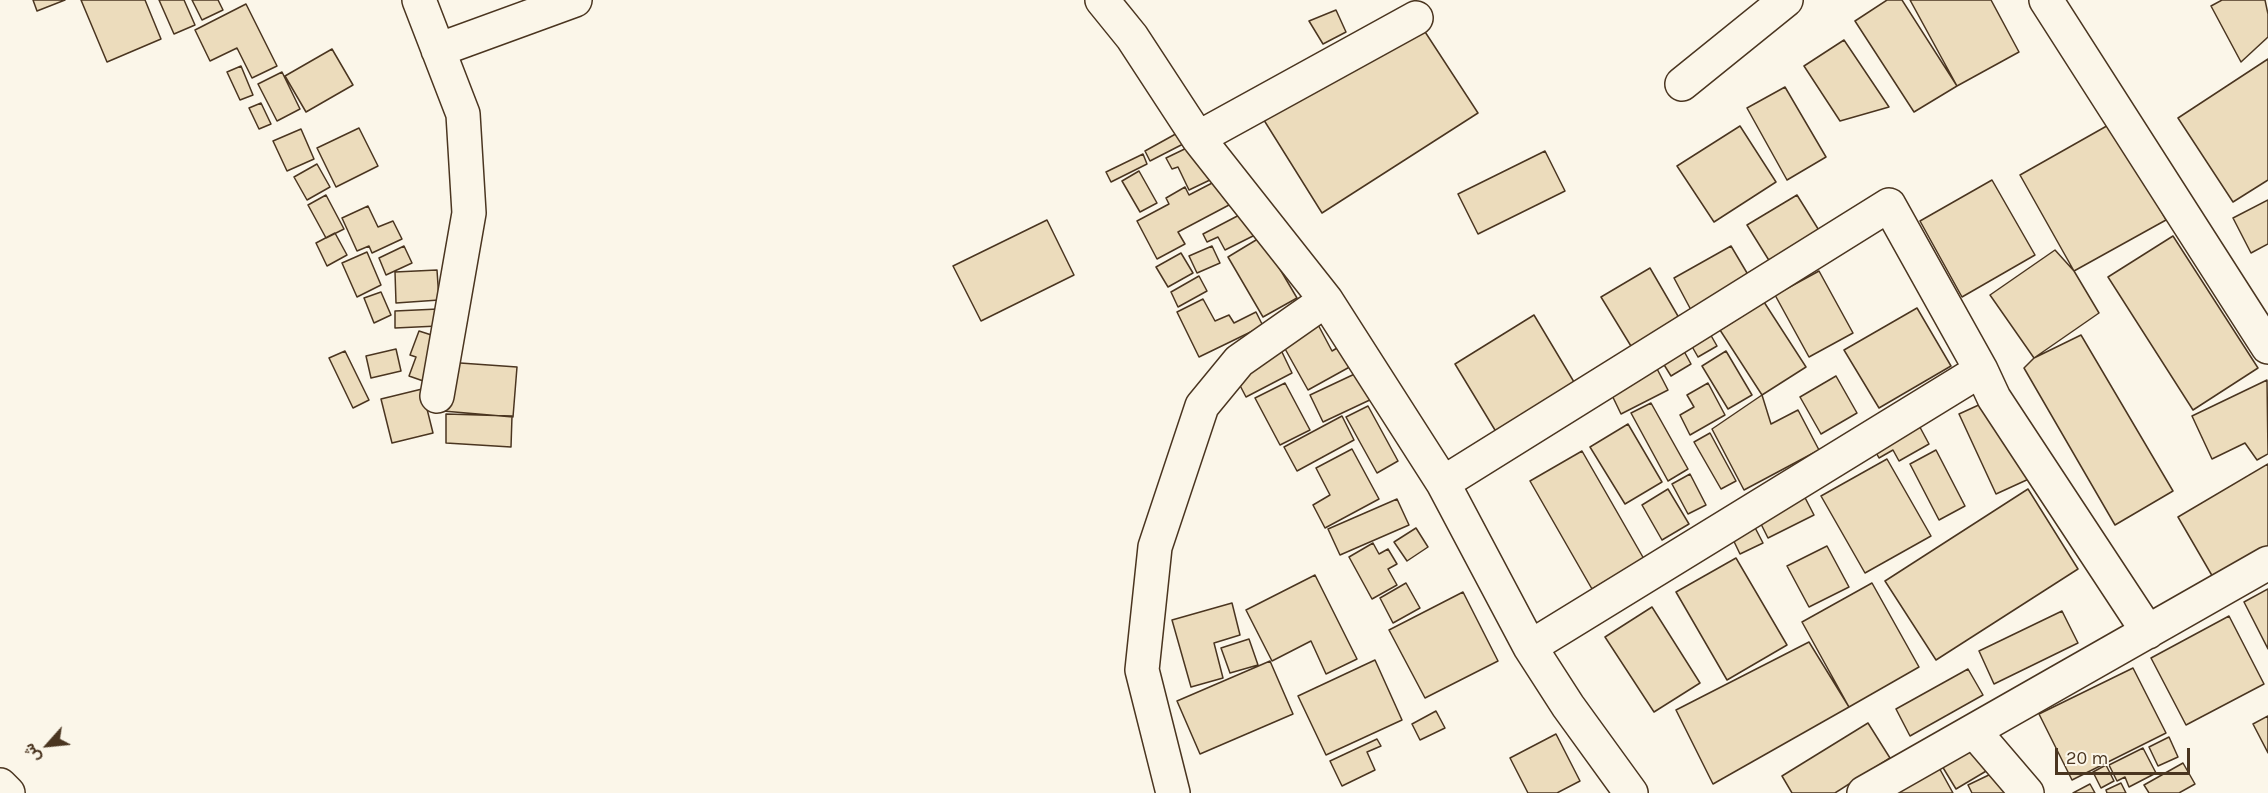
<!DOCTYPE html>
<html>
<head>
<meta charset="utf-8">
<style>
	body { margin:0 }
	#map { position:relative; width:2268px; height:793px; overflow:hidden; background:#fbf6e9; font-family:Karla,Vazirmatn,sans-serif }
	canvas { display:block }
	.north { position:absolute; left:18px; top:715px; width:60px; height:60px; -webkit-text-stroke:4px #fbf6e9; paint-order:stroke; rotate:243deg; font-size:16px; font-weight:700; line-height:24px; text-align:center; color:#4a3520 }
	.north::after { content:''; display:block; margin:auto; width:21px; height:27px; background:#4a3520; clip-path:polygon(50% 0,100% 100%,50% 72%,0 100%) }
	.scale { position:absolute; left:2055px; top:748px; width:135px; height:27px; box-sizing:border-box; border:3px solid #4a3520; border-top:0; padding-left:8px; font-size:18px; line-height:21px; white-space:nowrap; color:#4a3520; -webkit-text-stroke:4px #fbf6e9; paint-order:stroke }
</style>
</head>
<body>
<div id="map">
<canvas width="2268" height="793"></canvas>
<div class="north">ش</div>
<div class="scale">20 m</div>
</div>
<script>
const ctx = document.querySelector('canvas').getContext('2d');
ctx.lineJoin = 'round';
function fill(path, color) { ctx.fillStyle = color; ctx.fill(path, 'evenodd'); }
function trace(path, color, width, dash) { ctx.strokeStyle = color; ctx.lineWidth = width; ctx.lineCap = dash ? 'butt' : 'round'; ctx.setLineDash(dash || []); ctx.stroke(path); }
const building = new Path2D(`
	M33,0H65L37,11Z
	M81,0H145L161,39L107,62Z
	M159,0H184L195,25L174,34Z
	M192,0H218L223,10L202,20Z
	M1887,0H1902L1957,86L1914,112L1855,21Z
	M1910,0H1991L2019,52L1957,86Z
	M2222,0H2265L2268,14V37L2241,62L2211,6Z
	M246,4L277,66L252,78L237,48L210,61L195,30Z
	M1336,10L1346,32L1323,44L1309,21Z
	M1416,18L1478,113L1322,213L1262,117Z
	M1844,40L1889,107L1840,121L1804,66Z
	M332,49L353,85L306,112L285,76Z
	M2268,59V180L2233,202L2178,118Z
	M241,66L253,95L240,100L227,72Z
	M282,72L300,109L277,121L258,84Z
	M1785,87L1826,157L1787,180L1747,108Z
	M261,103L271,124L259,129L249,108Z
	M2112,123L2166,220L2074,271L2020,175Z
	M1740,126L1776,182L1714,222L1677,166Z
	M359,128L378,166L336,187L317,148Z
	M301,129L314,159L287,171L273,141Z
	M1181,131L1187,142L1150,161L1145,151Z
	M1195,144L1212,179L1189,190L1178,167L1172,169L1166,158Z
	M1545,151L1565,191L1478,234L1458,194Z
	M1143,154L1147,164L1111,182L1106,172Z
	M317,164L330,187L307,200L294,177Z
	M1139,171L1157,203L1140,212L1122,181Z
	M1992,180L2035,255L1962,297L1920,221Z
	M1216,181L1229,205L1178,232L1185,244L1157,259L1137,221L1169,204L1166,198L1185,187L1189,195Z
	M326,195L344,229L326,238L308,205Z
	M1797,195L1820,232L1770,262L1747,225Z
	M2268,200V244L2251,253L2233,218Z
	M368,206L378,227L393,221L402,239L372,253L369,246L357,251L342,218Z
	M1245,212L1257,234L1225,250L1218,237L1207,242L1203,234Z
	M1047,220L1074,275L981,321L953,266Z
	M335,233L347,255L327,266L316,243Z
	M2173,236L2258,368L2193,410L2108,277Z
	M1261,237L1297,298L1263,317L1228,257Z
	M404,246L412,263L386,275L379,258Z
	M1212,246L1220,263L1197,273L1189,256Z
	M1731,246L1750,278L1691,310L1674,278Z
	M2055,250L2074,271L2099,313L2034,358L1990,295Z
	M367,252L381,285L357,297L342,263Z
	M1181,253L1193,273L1168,287L1156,267Z
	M1650,268L1682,323L1634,351L1601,297Z
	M437,270L439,300L396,303L395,272Z
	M1819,271L1853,333L1809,357L1775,295Z
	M1199,276L1207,291L1178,307L1171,292Z
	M381,292L391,315L374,323L364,298Z
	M1203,299L1215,321L1229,315L1234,323L1256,312L1263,326L1199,357L1177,312Z
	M1764,302L1806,367L1762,395L1720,330Z
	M1917,308L1951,366L1879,408L1844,350Z
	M438,309V326L395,328V311Z
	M1534,315L1577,387L1498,435L1455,364Z
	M1315,319L1332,351L1344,344L1355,364L1308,390L1279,338Z
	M1705,325L1717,346L1698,357L1686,336Z
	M419,331L444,339L429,383L409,376L416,357L410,355Z
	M2081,335L2173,491L2115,525L2024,368L2034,358Z
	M1679,342L1691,364L1671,376L1658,355Z
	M396,349L401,371L371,378L366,356Z
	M1281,350L1292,373L1246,397L1234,374Z
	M345,351L369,400L353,408L329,358Z
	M1726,351L1752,395L1728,409L1702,366Z
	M446,362L517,367L513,417L443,411Z
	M1654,363L1668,390L1621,414L1608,387Z
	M1361,371L1374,398L1323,422L1310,395Z
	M1836,376L1857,413L1821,434L1800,397Z
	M2267,380L2268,454L2257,460L2245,443L2212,459L2192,416Z
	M1285,383L1310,430L1280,445L1255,398Z
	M1708,383L1725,415L1690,435L1680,415L1694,407L1687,395Z
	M422,389L433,433L392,443L381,399Z
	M1762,395L1771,424L1798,410L1819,450L1744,490L1712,429Z
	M1994,398L2031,478L1996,494L1959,414Z
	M1651,403L1688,469L1668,481L1631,413Z
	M1368,406L1398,461L1377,473L1346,417Z
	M446,414L512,416L511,447L446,443Z
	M1342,416L1354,440L1297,471L1284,447Z
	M1915,418L1929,444L1899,461L1893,450L1879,458L1871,443Z
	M1628,424L1662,482L1625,504L1590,447Z
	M1710,433L1736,481L1721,489L1694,442Z
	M1352,449L1379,499L1325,528L1313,505L1330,495L1316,468Z
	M1936,450L1965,506L1939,520L1910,464Z
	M1582,451L1644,559L1592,589L1530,481Z
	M1887,459L1931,536L1865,573L1821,496Z
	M2268,464V563L2221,591L2178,517Z
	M1690,474L1706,505L1688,514L1672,484Z
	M1800,488L1814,515L1768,538L1755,512Z
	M1668,489L1689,524L1662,540L1642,505Z
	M2028,489L2078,569L1936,660L1885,581Z
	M1397,499L1409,525L1340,555L1328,529Z
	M1750,518L1763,543L1740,554L1728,529Z
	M1416,528L1428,547L1407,561L1394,542Z
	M1373,543L1379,554L1388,549L1397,564L1388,569L1397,585L1372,599L1349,557Z
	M1827,546L1849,587L1809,607L1787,566Z
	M1736,558L1787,645L1727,680L1676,592Z
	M1315,575L1357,659L1326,674L1311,641L1272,661L1246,610Z
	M1406,583L1420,608L1393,623L1380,598Z
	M1872,583L1919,667L1849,707L1802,622Z
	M2268,589V649L2244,602Z
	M1463,592L1498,661L1425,698L1389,630Z
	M1232,603L1240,635L1214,643L1223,678L1191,687L1172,620Z
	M1652,607L1700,683L1654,712L1605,637Z
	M2062,611L2078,643L1994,684L1979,651Z
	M2229,616L2264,684L2186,725L2151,658Z
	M1249,639L1258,665L1230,673L1221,648Z
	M1809,642L1849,707L1713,784L1676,710Z
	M1375,660L1402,720L1326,755L1298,696Z
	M1270,661L1293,714L1200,754L1177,701Z
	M2133,668L2166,733L2072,780L2039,714Z
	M1968,669L1983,695L1910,736L1896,709Z
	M1436,711L1445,728L1420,740L1412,724Z
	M2268,716V753L2253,724Z
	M1868,723L1890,758L1835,793H1792L1782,776Z
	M1556,734L1580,781L1557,793H1528L1510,758Z
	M2169,737L2178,757L2158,766L2149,747Z
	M1976,738L1993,767L1956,789L1939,761Z
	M1377,739L1381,746L1367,752L1375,770L1342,786L1330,761Z
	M2143,748L2156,773L2129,787L2125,777L2117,781L2109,765Z
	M2183,763L2195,784L2179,793H2149L2144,785Z
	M1937,764L1953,793H1899L1896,787Z
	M2106,765L2114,781L2101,788L2093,772Z
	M1993,773L2007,793H1972L1968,785Z
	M2121,783L2126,793H2107L2106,790Z
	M2090,784L2095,793H2073Z`);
fill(building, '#ecdcbc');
trace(building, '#4a3520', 1.5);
const minor = new Path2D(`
	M419,0L463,114L469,213L437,396
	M1102,0L1132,37L1198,138L1326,300L1443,483L1530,647L1568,706L1631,793
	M2046,0L2268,347
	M438,50L575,0
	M1682,84L1786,0
	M1198,138L1416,18
	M1443,483L1889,205L1981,370L1994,398L2148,632
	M1530,647L1981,370
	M1974,731L2027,793
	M0,785L8,793
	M1173,793L1142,670L1155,547L1202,406L1239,361L1326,300
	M1864,793L2268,563`);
trace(minor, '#4a3520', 36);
trace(minor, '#fbf6e9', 33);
</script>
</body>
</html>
